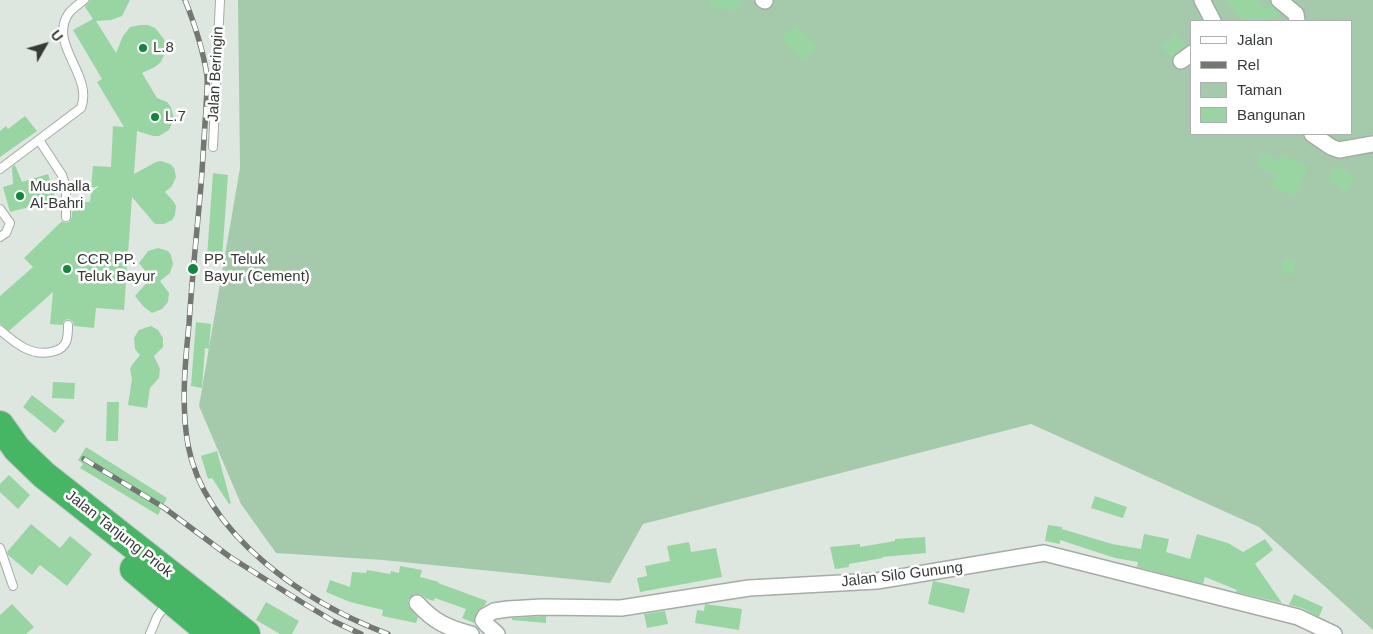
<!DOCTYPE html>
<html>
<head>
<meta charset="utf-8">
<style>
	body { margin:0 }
	#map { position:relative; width:1373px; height:634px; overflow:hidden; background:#dee7df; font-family:Helvetica,sans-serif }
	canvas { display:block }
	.legend { position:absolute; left:1190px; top:20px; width:162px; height:115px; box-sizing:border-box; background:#fff; border:1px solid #afb1af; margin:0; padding:6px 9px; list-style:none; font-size:15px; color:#373b37 }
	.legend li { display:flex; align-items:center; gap:10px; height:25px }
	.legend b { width:25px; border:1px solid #afb1af }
	.north { position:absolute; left:20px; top:20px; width:50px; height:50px; -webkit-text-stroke:4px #fff; paint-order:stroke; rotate:52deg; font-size:14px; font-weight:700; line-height:20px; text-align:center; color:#373b37 }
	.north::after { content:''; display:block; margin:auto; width:18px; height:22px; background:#373b37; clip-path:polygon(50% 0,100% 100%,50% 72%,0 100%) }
</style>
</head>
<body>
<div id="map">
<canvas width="1373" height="634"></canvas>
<ul class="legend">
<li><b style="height:6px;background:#fff"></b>Jalan</li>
<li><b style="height:6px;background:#727772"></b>Rel</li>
<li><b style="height:14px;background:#a5caab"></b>Taman</li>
<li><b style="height:14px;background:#98d5a3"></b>Bangunan</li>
</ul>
<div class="north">U</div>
</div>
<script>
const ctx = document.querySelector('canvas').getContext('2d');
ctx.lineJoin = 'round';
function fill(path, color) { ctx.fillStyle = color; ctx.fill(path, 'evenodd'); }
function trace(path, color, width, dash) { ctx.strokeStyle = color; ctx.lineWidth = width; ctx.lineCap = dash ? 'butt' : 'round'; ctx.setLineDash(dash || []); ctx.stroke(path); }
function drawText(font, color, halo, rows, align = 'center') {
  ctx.font = font + ' Helvetica,sans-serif'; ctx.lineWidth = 5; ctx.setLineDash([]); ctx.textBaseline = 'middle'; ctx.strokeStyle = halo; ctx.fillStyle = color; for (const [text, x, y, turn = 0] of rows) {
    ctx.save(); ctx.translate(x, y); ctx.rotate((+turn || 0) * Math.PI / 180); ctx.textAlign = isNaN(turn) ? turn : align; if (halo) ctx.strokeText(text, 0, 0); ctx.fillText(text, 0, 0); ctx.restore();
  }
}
fill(new Path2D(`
	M238,0H1373V630L1259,527L1031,424L643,524L610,583L383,560L276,553L241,504L199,406L240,168ZM1192,21H1352V134H1192Z`), '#a5caab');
fill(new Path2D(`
	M90,0H130L122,16L111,20L96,21L116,53L123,36L130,27L140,25H148L155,28L164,39L166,47L164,55L161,62L155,67L142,73L157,98L167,102L171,107L174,119L169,130L159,136H153L137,131L134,174L156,162L161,161L170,164L174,168L176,177L172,186L165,192L174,202L176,206L175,215L172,220L164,224H155L132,197L124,310L96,308L94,328L74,326L73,322L69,319L65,320L62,325L50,324L53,292L9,331L0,324V296L33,267L24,258L62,221L66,223L69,222L72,217V212L82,202H90L91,193L99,186L91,188L93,166L111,167L113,126L124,127L97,82L102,79L73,30L93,19L85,7Z
	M709,0H740L739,11L709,8Z
	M1226,0H1258L1265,8L1270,4L1281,14L1271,21H1242Z
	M796,24L818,47L803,61L781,38Z
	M1176,34L1186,46L1175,53L1172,58L1162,47Z
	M25,116L37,131L0,157V131L6,126L8,129Z
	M1262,153L1280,160L1282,155L1308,166L1296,196L1271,186L1276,174L1257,167Z
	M15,165L22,182L48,174L56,200L10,212L3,187L13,184L12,167Z
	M1337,166L1355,178L1346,192L1328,180Z
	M213,173L228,175L222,258L207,257Z
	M158,248L168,251L171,255L173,264L170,273L160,281L169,293L168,302L162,309L152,313L144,307L135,296L151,278L139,263L148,251Z
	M1283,260L1295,261L1294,274L1282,273Z
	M196,322L211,324L209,349L205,348L202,388L191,386Z
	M151,326L158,330L163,338V347L154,356L160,369L159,378L150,388L147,408L128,405L132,379L130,369L132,365L140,355L135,349L134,338L139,330Z
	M53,382L75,383L74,399L52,398Z
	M32,395L65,421L55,433L23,407Z
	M107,402H119L118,441H106Z
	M86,447L167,498L158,515L80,468L83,464L78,460Z
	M217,451L231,503L229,504L212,478L208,479L201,456Z
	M9,475L30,495L18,509L0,492V484Z
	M1095,496L1127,507L1123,518L1091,508Z
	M31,524L60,548L70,536L92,554L67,586L40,565L32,575L8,555L7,552Z
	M1048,525L1062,527V529L1112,544L1141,549L1144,534L1169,539L1166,552L1190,559L1197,534L1228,543L1243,552L1265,539L1273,550L1255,564L1282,603L1236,592L1237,590L1205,577L1203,584L1137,567L1138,562L1115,558L1060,540V544L1045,541Z
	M925,537L926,553L882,557L883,558L849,564V567L835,569L830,547L860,544V547L895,541V539Z
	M689,542L691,552L716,548L722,577L640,592L637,578L647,576L645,566L670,561L667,546Z
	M400,566L422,570L420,577L439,582L438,583L487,601L485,605L477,612L474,623L462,618L466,609L435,598L434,601L427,599L420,594H414L408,600V605L418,617L416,623L382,616L383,610L350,602L326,592L330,580L350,587L352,572L366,573L367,570L390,574L391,571L399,573Z
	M933,581L970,589L964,613L928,604Z
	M1294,594L1323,607L1319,617L1302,608L1289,605Z
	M266,602L299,621L292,634H280L256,620Z
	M12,604L34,627L26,634H0V615Z
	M705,604L742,609L739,630L695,623L697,610L704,611Z
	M665,611L668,624L647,628L644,614Z
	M546,616V623L512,620V618Z`), '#98d5a3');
const lane = new Path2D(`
	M39,140L62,175L66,187V217
	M213,147L220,0
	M0,169L81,108C94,75 47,44 69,13C73,8 79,4 84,0
	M0,209L10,223L6,233L0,237
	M0,330C16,344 33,358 55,351C68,347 68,337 68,325
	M0,548L13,586
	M150,634L157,617L167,603`);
const street = new Path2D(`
	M763,0L765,1
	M1202,0L1213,21
	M1279,0L1296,14L1297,21
	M1181,61L1192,53
	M1312,134L1331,147L1339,150L1373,144
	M417,603C434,622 448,628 471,634
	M497,634L487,625L483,620L485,616L494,611L508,609L542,607L621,608L749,588L877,581L1044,553L1298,617L1334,634`);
const highway = new Path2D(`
	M0,425L17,449L44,475L246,634
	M134,569L212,634`);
trace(lane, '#a4aca5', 10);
trace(street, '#a4aca5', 18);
trace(highway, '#c3c4c3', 30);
trace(lane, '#fff', 8);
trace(street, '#fff', 15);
trace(highway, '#46b665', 28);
const rail = new Path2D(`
	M185,0C195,25 203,49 207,76C208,87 206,99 206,110C204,135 203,160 201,185C197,231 192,278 189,324C185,363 181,406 188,445C205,536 308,604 388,634
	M84,459L163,507L230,557L303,603L333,621L361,634`);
trace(rail, '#727772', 5.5);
trace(rail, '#fff', 4, [11]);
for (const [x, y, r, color] of [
	[143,48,5,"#14853d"],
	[155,117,5,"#14853d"],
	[20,196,5,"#14853d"],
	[67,269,5,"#14853d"],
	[193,269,6,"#14853d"]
]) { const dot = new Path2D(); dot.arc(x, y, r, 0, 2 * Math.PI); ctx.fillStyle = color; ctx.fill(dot); trace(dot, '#fff', 2); }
drawText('15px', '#373b37', '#fff', [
	["L.8",153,48],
	["L.7",165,117],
	["Mushalla",30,187],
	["Al-Bahri",30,204],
	["CCR PP.",77,260],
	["Teluk Bayur",77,277],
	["PP. Teluk",204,260],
	["Bayur (Cement)",204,277]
], 'left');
drawText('15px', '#373b37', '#fff', [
	["Jalan Beringin",216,74,-87],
	["Jalan Tanjung Priok",119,534,38],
	["Jalan Silo Gunung",902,575,-7]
]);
</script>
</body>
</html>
